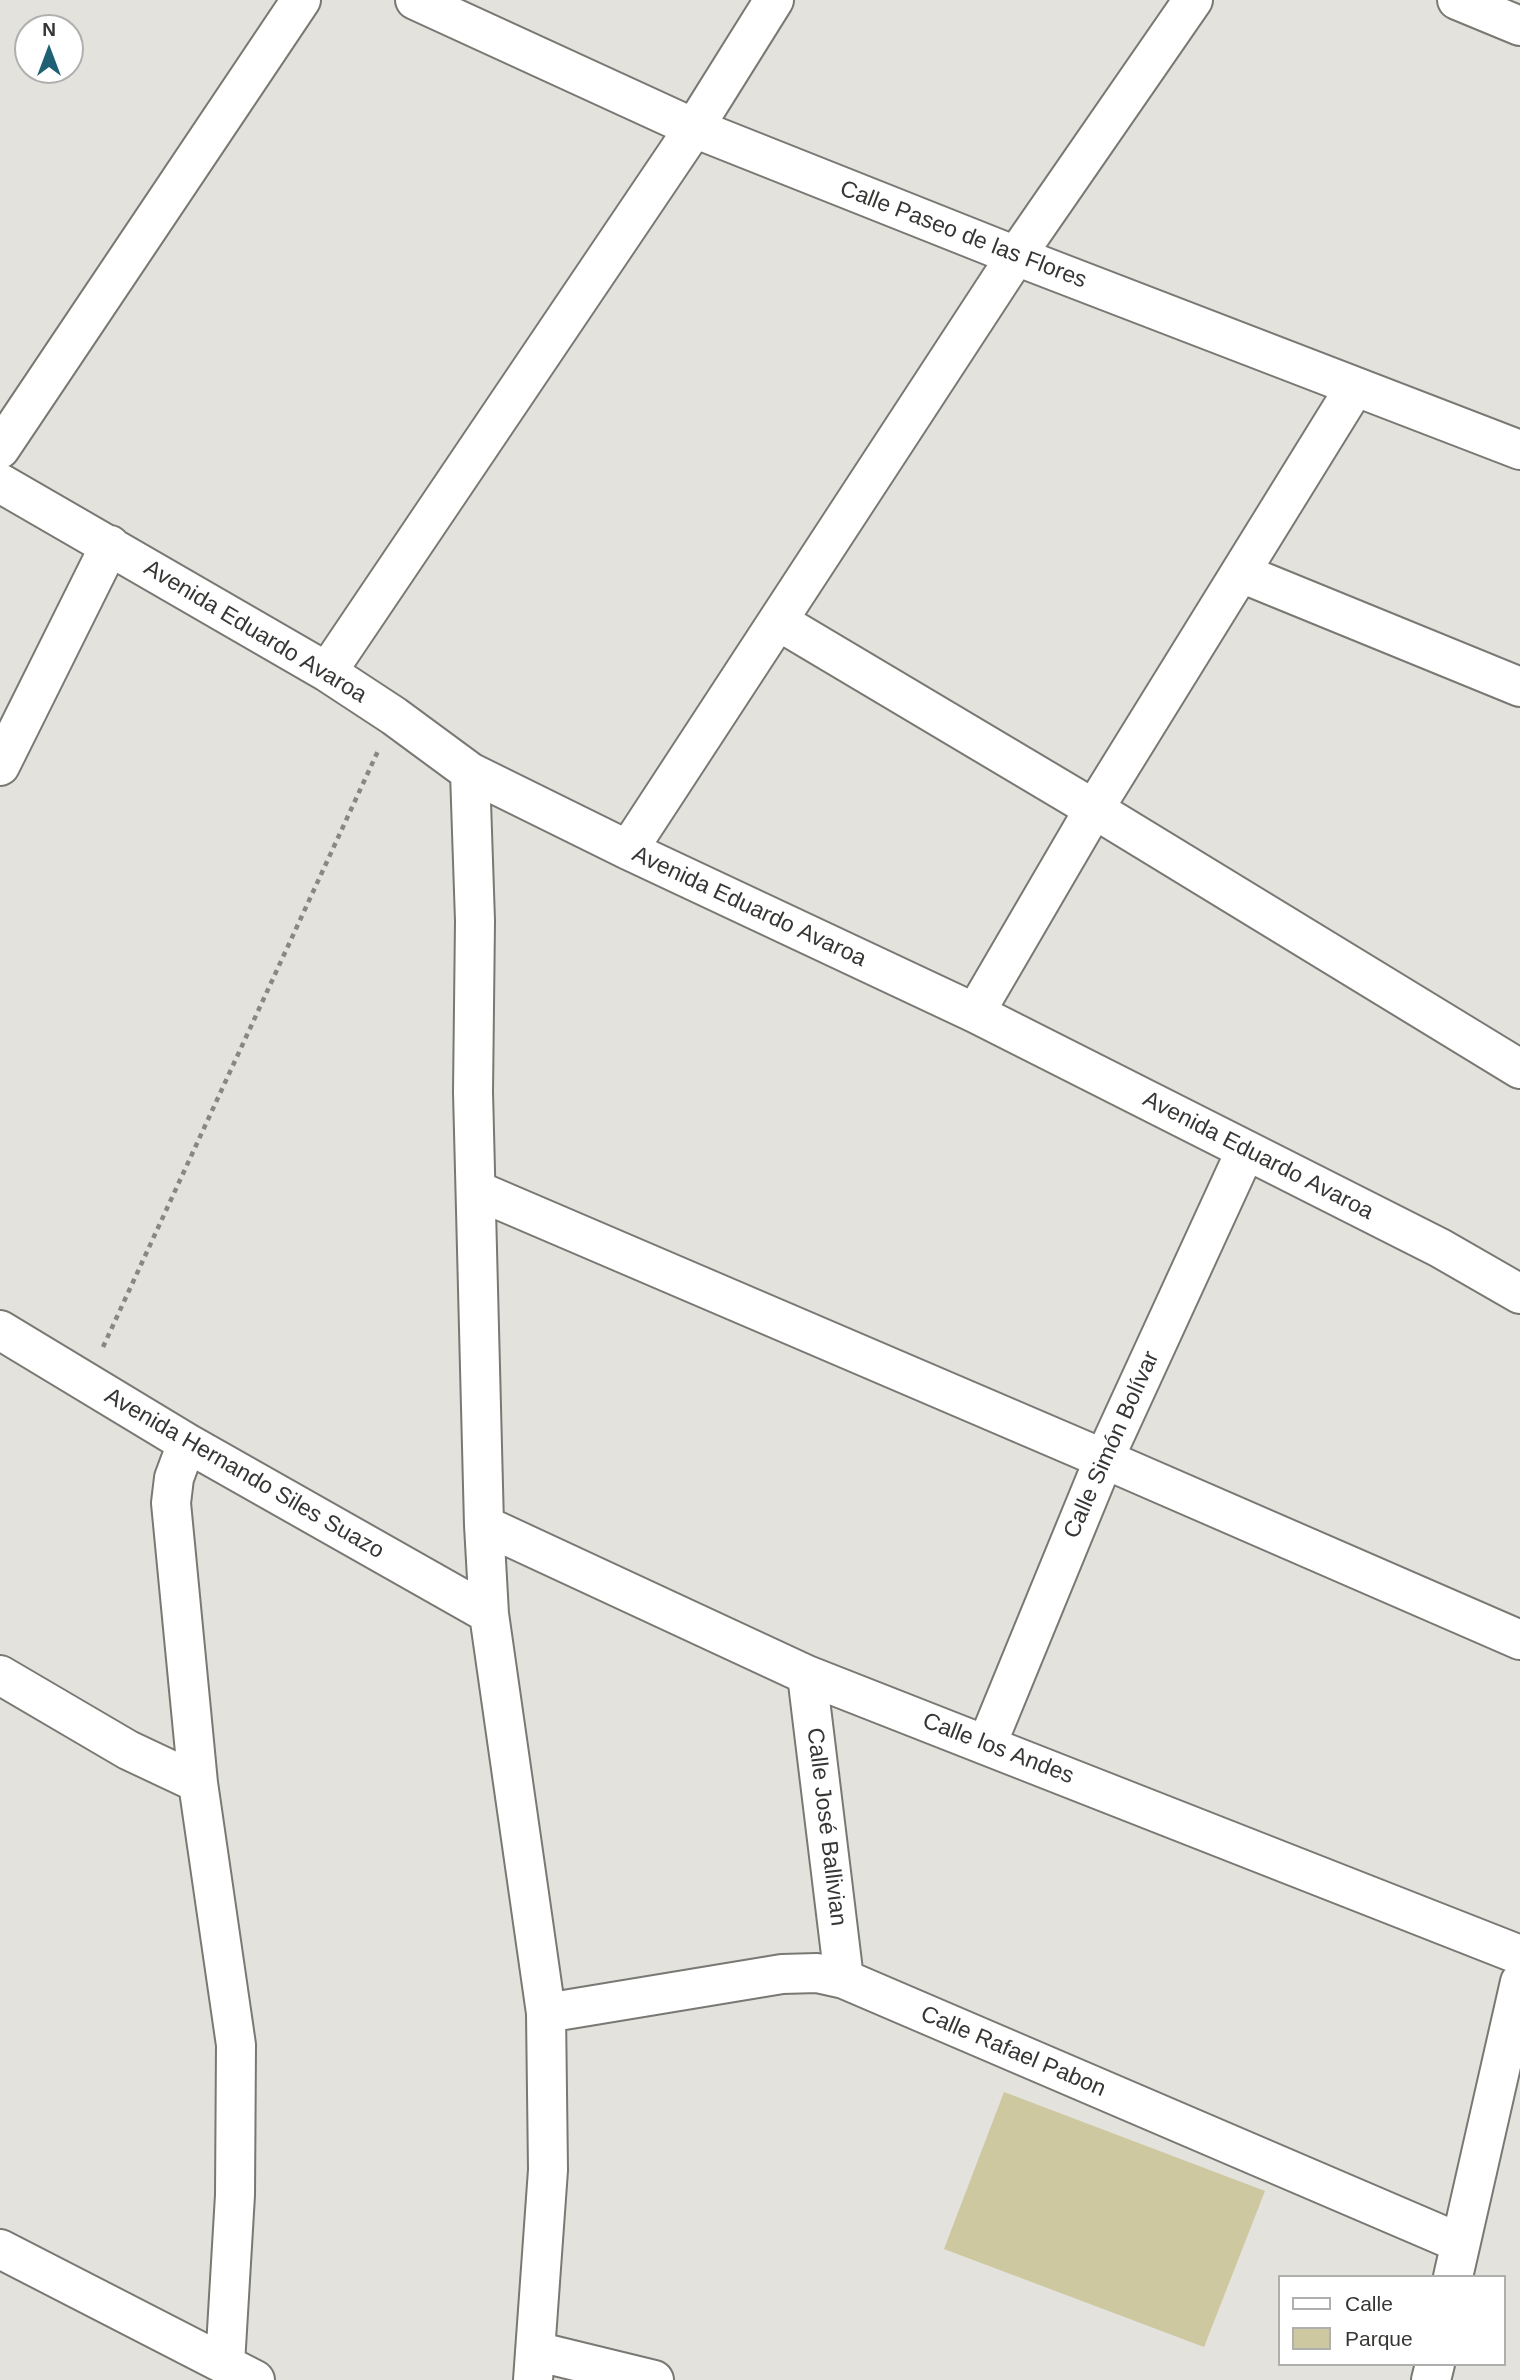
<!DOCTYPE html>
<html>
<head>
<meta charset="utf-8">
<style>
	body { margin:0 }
	#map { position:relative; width:1520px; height:2380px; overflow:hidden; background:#e3e2dc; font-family:Arial,sans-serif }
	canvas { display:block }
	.legend { position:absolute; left:1278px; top:2275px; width:228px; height:91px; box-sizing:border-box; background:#fff; border:2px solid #afafae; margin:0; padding:9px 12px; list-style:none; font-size:21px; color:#363634 }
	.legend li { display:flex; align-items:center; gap:14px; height:35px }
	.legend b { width:35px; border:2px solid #afafae }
	.north { position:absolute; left:14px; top:14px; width:70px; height:70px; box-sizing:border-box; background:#fff; border:2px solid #afafae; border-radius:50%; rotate:0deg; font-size:19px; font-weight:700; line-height:28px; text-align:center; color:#363634 }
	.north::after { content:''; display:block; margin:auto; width:24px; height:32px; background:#1f6075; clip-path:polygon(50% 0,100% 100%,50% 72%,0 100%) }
</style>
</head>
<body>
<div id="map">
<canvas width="1520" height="2380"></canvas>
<ul class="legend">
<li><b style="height:9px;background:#fff"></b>Calle</li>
<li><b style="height:19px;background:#cec8a0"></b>Parque</li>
</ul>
<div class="north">N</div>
</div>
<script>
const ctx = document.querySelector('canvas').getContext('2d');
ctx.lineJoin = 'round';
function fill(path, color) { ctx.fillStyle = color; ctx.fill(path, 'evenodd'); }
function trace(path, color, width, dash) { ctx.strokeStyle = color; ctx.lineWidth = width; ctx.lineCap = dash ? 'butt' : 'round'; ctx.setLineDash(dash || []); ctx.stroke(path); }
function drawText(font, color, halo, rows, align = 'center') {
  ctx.font = font + ' Arial,sans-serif'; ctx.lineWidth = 7; ctx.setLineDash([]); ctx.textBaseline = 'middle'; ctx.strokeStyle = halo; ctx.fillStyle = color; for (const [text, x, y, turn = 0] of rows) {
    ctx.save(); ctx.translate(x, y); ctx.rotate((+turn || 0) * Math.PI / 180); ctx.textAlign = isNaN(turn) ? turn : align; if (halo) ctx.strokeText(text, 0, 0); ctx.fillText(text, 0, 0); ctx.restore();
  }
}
fill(new Path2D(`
	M1004,2092L1265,2191L1204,2347L944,2249Z`), '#cec8a0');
const street = new Path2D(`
	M1457,0L1520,26
	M0,449L301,0
	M0,483L327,672L394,716L470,772L628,850L975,1013L1440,1248L1520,1294
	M1241,573L1520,687
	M778,621L1094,809L1520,1069
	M327,672L694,128L774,0
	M0,766L110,545
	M470,772L475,921L473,1092L484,1525L489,1614L546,2013L548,2170L533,2380
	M628,850L1016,256L1193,0
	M975,1013L1094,809L1355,387
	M476,1190L1104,1459L1520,1640
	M0,1330L187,1443L489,1614
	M187,1443L174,1478L171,1503L198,1783L236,2045L235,2195L225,2364
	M484,1525L807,1675L1520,1955
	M0,1675L128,1750L198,1783
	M807,1675L844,1979
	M987,1744L1104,1459L1246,1150
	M546,2013L782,1974L817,1973L844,1979L1460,2243
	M0,2249L255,2380
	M1453,2277L1520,1982
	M535,2351L654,2380
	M1431,2380L1435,2364`);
const secondary = new Path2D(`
	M415,0L694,128L1016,256L1520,450`);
trace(street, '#797873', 42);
trace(secondary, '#797873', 42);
trace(new Path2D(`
	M103,1347L378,751`), '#888784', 4.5, [5, 5]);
trace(street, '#fff', 38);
trace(secondary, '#fff', 38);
drawText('23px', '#363634', '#fff', [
	["Calle Paseo de las Flores",963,235,21],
	["Avenida Eduardo Avaroa",255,632,31],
	["Avenida Eduardo Avaroa",749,907,25],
	["Avenida Eduardo Avaroa",1258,1156,27],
	["Calle Simón Bolívar",1112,1445,-66],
	["Avenida Hernando Siles Suazo",244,1474,30],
	["Calle los Andes",998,1749,21],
	["Calle José Ballivian",826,1827,83],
	["Calle Rafael Pabon",1013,2052,23]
]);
</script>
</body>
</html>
